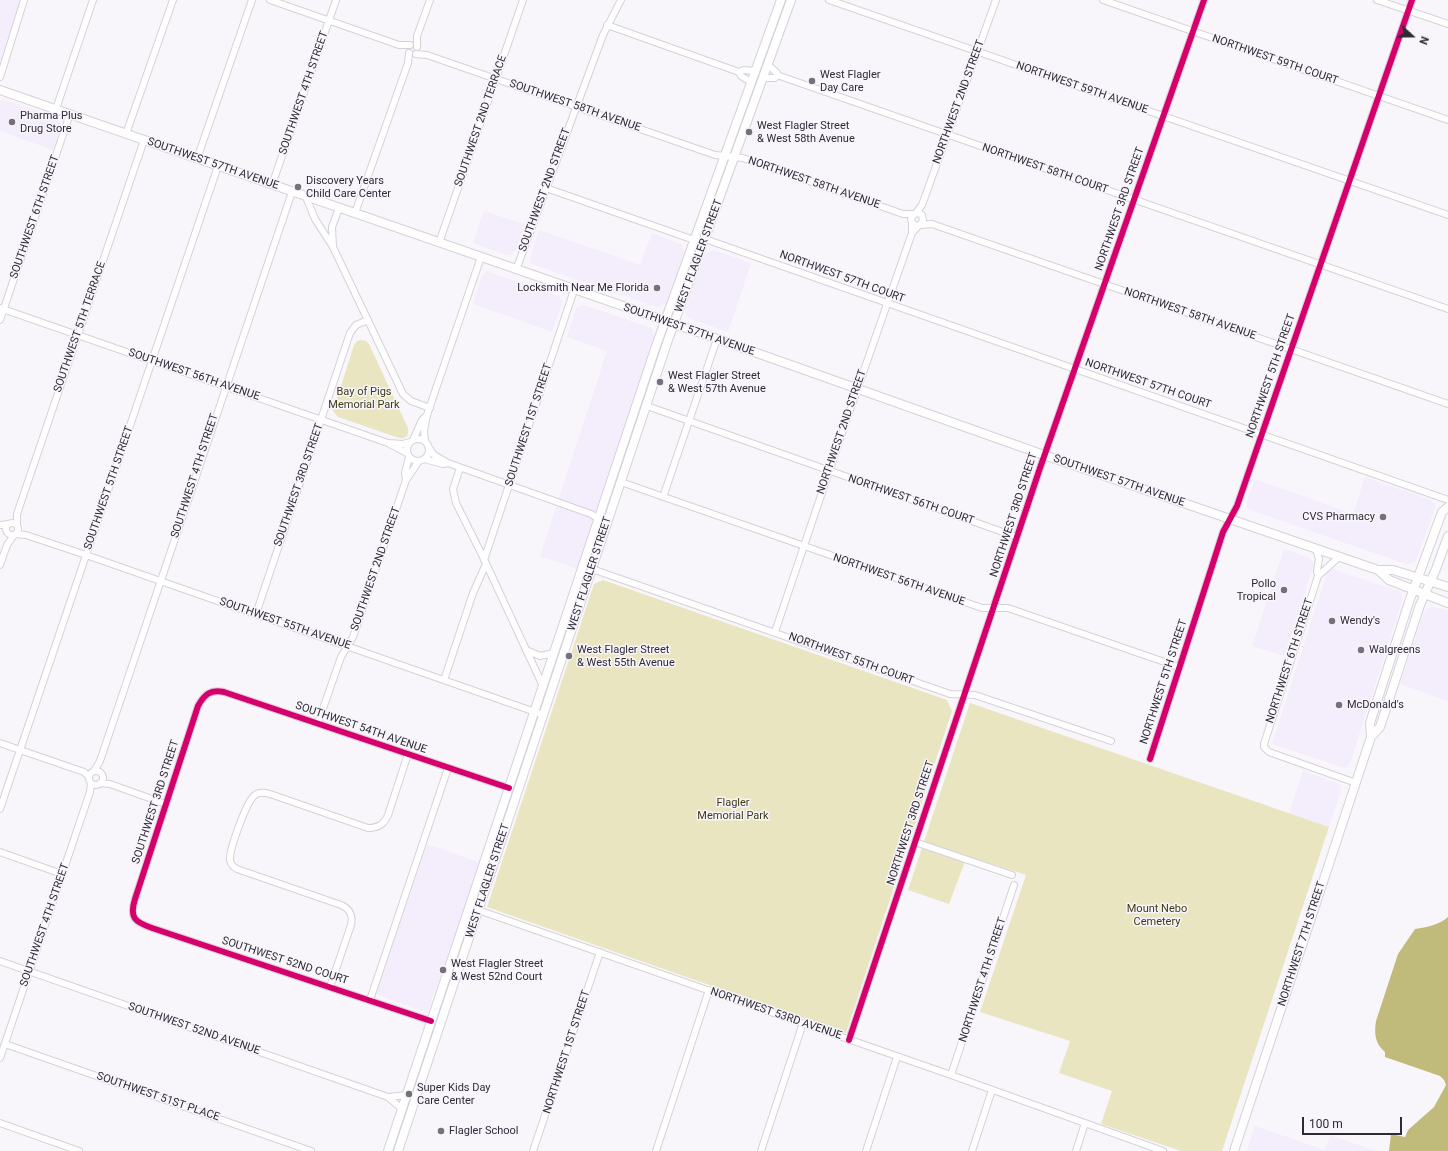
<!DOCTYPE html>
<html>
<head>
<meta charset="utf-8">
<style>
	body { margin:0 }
	#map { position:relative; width:1448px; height:1151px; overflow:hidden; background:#f8f6fa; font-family:Roboto,sans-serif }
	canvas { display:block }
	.north { position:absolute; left:1392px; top:16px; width:40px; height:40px; -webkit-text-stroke:3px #f7f5fb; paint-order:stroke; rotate:111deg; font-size:11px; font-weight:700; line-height:16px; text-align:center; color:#2f2a35 }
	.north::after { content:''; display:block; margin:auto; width:14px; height:18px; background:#2f2a35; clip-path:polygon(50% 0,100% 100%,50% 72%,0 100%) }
	.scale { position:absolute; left:1302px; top:1117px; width:100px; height:18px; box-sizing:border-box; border:2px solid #2f2a35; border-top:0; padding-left:5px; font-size:12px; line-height:14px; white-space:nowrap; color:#2f2a35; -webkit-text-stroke:3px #f7f5fb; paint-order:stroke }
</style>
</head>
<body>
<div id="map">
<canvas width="1448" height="1151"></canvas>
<div class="north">N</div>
<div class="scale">100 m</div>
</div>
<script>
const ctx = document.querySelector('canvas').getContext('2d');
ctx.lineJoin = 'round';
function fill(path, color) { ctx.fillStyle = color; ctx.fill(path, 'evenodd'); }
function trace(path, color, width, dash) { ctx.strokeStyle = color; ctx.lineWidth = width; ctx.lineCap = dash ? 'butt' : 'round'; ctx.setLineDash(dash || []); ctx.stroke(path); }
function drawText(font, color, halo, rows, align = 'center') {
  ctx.font = font + ' Roboto,sans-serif'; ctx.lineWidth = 3; ctx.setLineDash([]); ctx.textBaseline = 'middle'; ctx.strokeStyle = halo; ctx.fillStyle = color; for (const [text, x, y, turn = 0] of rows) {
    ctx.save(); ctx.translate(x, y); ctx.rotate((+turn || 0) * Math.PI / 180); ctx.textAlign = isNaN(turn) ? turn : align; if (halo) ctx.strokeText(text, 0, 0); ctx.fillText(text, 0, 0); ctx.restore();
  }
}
fill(new Path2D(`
	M0,0H20L0,62Z
	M3,100L8,101L57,118L60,122L61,128L53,150L0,131V101Z
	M484,211L526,225L516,250L511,255H507L473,243Z
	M539,230L640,265L652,233L681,244L683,247L684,252L666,303L662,306L657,307L534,265L530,262V258Z
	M713,250L751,263L728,332L691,319L687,316L685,310L705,255L709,251Z
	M487,271L560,297L562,301V304L552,332L473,304L482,276Z
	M584,305L651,328L653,331L654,336L599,501L592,525L578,569L540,556L607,351L567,337L576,309L579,306Z
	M1365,477L1430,500L1436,505L1417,558L1414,562L1409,564L1403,563L1250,510L1247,506V502L1255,479L1353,514Z
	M1284,549L1310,558L1312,560L1314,565L1284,656L1252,646Z
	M1333,569L1399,591L1402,594L1403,598L1350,763L1347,767L1344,768L1272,744L1327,573Z
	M1430,607H1434L1448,611V701L1400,684L1423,615L1426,610Z
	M1303,771L1337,783L1341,786V790L1329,827L1289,813Z
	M427,844L481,863L427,1013L376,994Z
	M1255,1126L1325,1150L1330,1135L1376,1151H1247Z`), '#f4edfb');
fill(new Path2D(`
	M361,340L366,341L369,344L408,428C409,436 406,439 399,438L338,417L333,411L354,345L357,341Z
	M603,580L947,700L952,711L846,1033L487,907L594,584Z
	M970,703L1329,827L1222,1151H1181L1101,1124L1112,1091L1059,1073L1070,1041L980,1012L1026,875L967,856L949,904L908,890Z`), '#e9e5c0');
fill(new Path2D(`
	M1448,917V1151H1389L1391,1134L1405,1137L1408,1130L1434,1107L1446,1085L1444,1080L1440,1076L1385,1057V1052C1375,1044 1374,1033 1376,1021L1398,954L1415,929C1427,927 1439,925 1448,917Z`), '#c1bb7b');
const minor = new Path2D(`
	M270,0L399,45H410
	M829,0L1448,215
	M1103,0L1448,120
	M1377,0L1448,24
	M607,25L739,72L741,76L751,82
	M417,47V36L430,0
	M416,54L427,55L715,155L743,158L903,214H914
	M768,65L777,73V75
	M739,72L744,70L755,71
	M0,77L24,0
	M763,78H775L777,75L1448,309
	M56,109L93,0
	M126,134L173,0
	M197,159L252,0
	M272,185L336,0
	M546,188L694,240
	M306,197L315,219L333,247L403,394L411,401L430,408
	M355,213L408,63L409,53
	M916,213L922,205L996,0
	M921,225L932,224L1448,404
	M912,233L923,221L922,215L919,213L914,214L911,219L912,223L915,225
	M705,239L1448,500
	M439,243L523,0
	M333,247L332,227L339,208
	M516,270L603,35L621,0
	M0,308L388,443L407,453
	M0,320L70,114
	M647,406L1017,537
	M407 450a11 11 0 1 1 22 0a11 11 0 1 1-22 0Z
	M413,440L422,420L427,415
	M425,441L424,431L427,415L481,257
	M388,443L403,444L410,442
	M429,448L434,455L448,463L591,514L599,519
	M424,459L443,464L448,463
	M460,468L453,489L456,503L483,557L543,686
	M406,480L419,461
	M621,482L982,608H1008L1179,667
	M663,497L717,339
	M6 529a6 6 0 1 1 12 0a6 6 0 1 1-12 0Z
	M0,525L9,524
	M17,525V514L144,140
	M15,534L26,535L86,555L538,713
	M1316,549L1319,559L1317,571L1318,576L1264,744V747L1269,752L1356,783
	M484,560L574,290
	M0,565L7,545L14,535
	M592,569L950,694L975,695L1111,741
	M1318,576L1339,557
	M256,614L350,333L356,325L368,320
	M775,632L843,430L912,233V223
	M526,650L540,656L554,653
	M444,680L473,593L486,564
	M318,723L341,657L353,637L406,480L405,473L409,457
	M0,743L84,772L89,777
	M1150,759L1223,532L1237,506L1412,0
	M94,771L100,761L292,192
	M89 778a7 7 0 1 1 14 0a7 7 0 1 1-14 0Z
	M100,783L110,784L166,804
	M0,809L218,166
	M915,842L1012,875
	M0,852L62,874
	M478,910L951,1075L1163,1151
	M0,961L388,1097L402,1109
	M330,987L351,925C353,915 350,909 341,905L237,869C233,867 231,865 230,860C229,850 247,800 255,795C260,791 267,793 273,795L368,828C379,828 384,824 388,815L408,754
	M370,1000L448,768
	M431,1021L152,928C135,922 129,918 135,899L198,706C204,695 210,689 224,692L509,788
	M849,1040L1040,468L1204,0
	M5,1044L311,1151
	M0,1058L90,792L91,783
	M951,1075L1014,885
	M388,1097L407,1095
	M0,1123L79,1151
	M533,1151L600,952
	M656,1151L709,990
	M761,1151L803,1023
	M866,1151L897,1057
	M972,1151L992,1090
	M1076,1151L1085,1123`);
const secondary = new Path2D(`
	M0,90L695,331L1044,455L1378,570L1389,580L1448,603
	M1378,570H1393L1448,587
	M1371,737L1380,727L1420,605L1436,569L1448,536
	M388,1151L656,346L781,0
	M398,1151L668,340L791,0
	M1234,1151L1371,737L1370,723L1409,602L1442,512L1448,507`);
trace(minor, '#d5d1d9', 8);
trace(secondary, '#d5d1d9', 10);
trace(minor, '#fefefe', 6);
trace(secondary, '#fefefe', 8);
trace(new Path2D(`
	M1150,759L1223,532L1237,506L1412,0
	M431,1021L152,928C135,922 129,918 135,899L198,706C204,695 210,689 224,692L509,788
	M849,1040L1040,468L1204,0`), '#d6006c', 6);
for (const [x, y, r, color] of [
	[812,81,4,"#75717a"],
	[12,122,4,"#75717a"],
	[749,132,4,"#75717a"],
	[298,187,4,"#75717a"],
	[657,288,4,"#75717a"],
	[660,382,4,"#75717a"],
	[1383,517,4,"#75717a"],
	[1284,590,4,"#75717a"],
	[1332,621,4,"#75717a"],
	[1361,650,4,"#75717a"],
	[569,656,4,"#75717a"],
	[1339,705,4,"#75717a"],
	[443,970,4,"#75717a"],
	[409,1094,4,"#75717a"],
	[441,1131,4,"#75717a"]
]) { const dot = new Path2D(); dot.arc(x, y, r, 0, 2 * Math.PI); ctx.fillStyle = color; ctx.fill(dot); trace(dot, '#f7f5fb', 1.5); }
drawText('11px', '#2f2a35', '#f7f5fb', [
	["NORTHWEST 59TH COURT",1275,60,19],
	["NORTHWEST 59TH AVENUE",1082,88,19],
	["SOUTHWEST 4TH STREET",304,93,-71],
	["NORTHWEST 2ND STREET",959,102,-70],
	["SOUTHWEST 58TH AVENUE",575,106,19],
	["SOUTHWEST 2ND TERRACE",481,121,-71],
	["SOUTHWEST 57TH AVENUE",213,164,19],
	["NORTHWEST 58TH COURT",1045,169,19],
	["NORTHWEST 58TH AVENUE",814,183,19],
	["SOUTHWEST 2ND STREET",545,190,-70],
	["NORTHWEST 3RD STREET",1120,209,-71],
	["SOUTHWEST 6TH STREET",35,217,-71],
	["WEST FLAGLER STREET",699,256,-70],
	["NORTHWEST 57TH COURT",842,277,20],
	["NORTHWEST 58TH AVENUE",1190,314,19],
	["SOUTHWEST 5TH TERRACE",80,327,-71],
	["SOUTHWEST 57TH AVENUE",689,330,19],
	["SOUTHWEST 56TH AVENUE",194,375,19],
	["NORTHWEST 5TH STREET",1271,376,-71],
	["NORTHWEST 57TH COURT",1148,384,19],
	["SOUTHWEST 1ST STREET",529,425,-72],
	["NORTHWEST 2ND STREET",842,432,-71],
	["SOUTHWEST 4TH STREET",195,476,-72],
	["SOUTHWEST 57TH AVENUE",1119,481,19],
	["SOUTHWEST 3RD STREET",299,485,-71],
	["SOUTHWEST 5TH STREET",109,488,-71],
	["NORTHWEST 56TH COURT",911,500,19],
	["NORTHWEST 3RD STREET",1014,515,-72],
	["SOUTHWEST 2ND STREET",376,569,-71],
	["WEST FLAGLER STREET",590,574,-72],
	["NORTHWEST 56TH AVENUE",899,580,19],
	["SOUTHWEST 55TH AVENUE",285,624,19],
	["NORTHWEST 55TH COURT",851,659,20],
	["NORTHWEST 6TH STREET",1290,661,-72],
	["NORTHWEST 5TH STREET",1164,682,-72],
	["SOUTHWEST 54TH AVENUE",361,728,19],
	["SOUTHWEST 3RD STREET",156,802,-72],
	["NORTHWEST 3RD STREET",911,823,-72],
	["WEST FLAGLER STREET",488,881,-72],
	["SOUTHWEST 4TH STREET",45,925,-71],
	["NORTHWEST 7TH STREET",1302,944,-72],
	["SOUTHWEST 52ND COURT",285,961,18],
	["NORTHWEST 4TH STREET",983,980,-72],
	["NORTHWEST 53RD AVENUE",776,1014,19],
	["SOUTHWEST 52ND AVENUE",194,1029,19],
	["NORTHWEST 1ST STREET",567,1052,-72],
	["SOUTHWEST 51ST PLACE",158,1097,19]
]);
drawText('11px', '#2f2a35', '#f7f5fb', [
	["West Flagler",820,75],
	["Day Care",820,88],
	["Pharma Plus",20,116],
	["Drug Store",20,129],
	["West Flagler Street",757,126],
	["& West 58th Avenue",757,139],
	["Discovery Years",306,181],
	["Child Care Center",306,194],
	["Locksmith Near Me Florida",649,288,"right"],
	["West Flagler Street",668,376],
	["& West 57th Avenue",668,389],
	["CVS Pharmacy",1375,517,"right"],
	["Pollo",1276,584,"right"],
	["Tropical",1276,597,"right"],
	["Wendy's",1340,621],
	["West Flagler Street",577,650],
	["& West 55th Avenue",577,663],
	["Walgreens",1369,650],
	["McDonald's",1347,705],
	["West Flagler Street",451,964],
	["& West 52nd Court",451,977],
	["Super Kids Day",417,1088],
	["Care Center",417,1101],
	["Flagler School",449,1131]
], 'left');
drawText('11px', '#3e3a13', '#f7f5fb', [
	["Bay of Pigs",364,392],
	["Memorial Park",364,405],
	["Flagler",733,803],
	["Memorial Park",733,816],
	["Mount Nebo",1157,909],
	["Cemetery",1157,922]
]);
</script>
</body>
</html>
